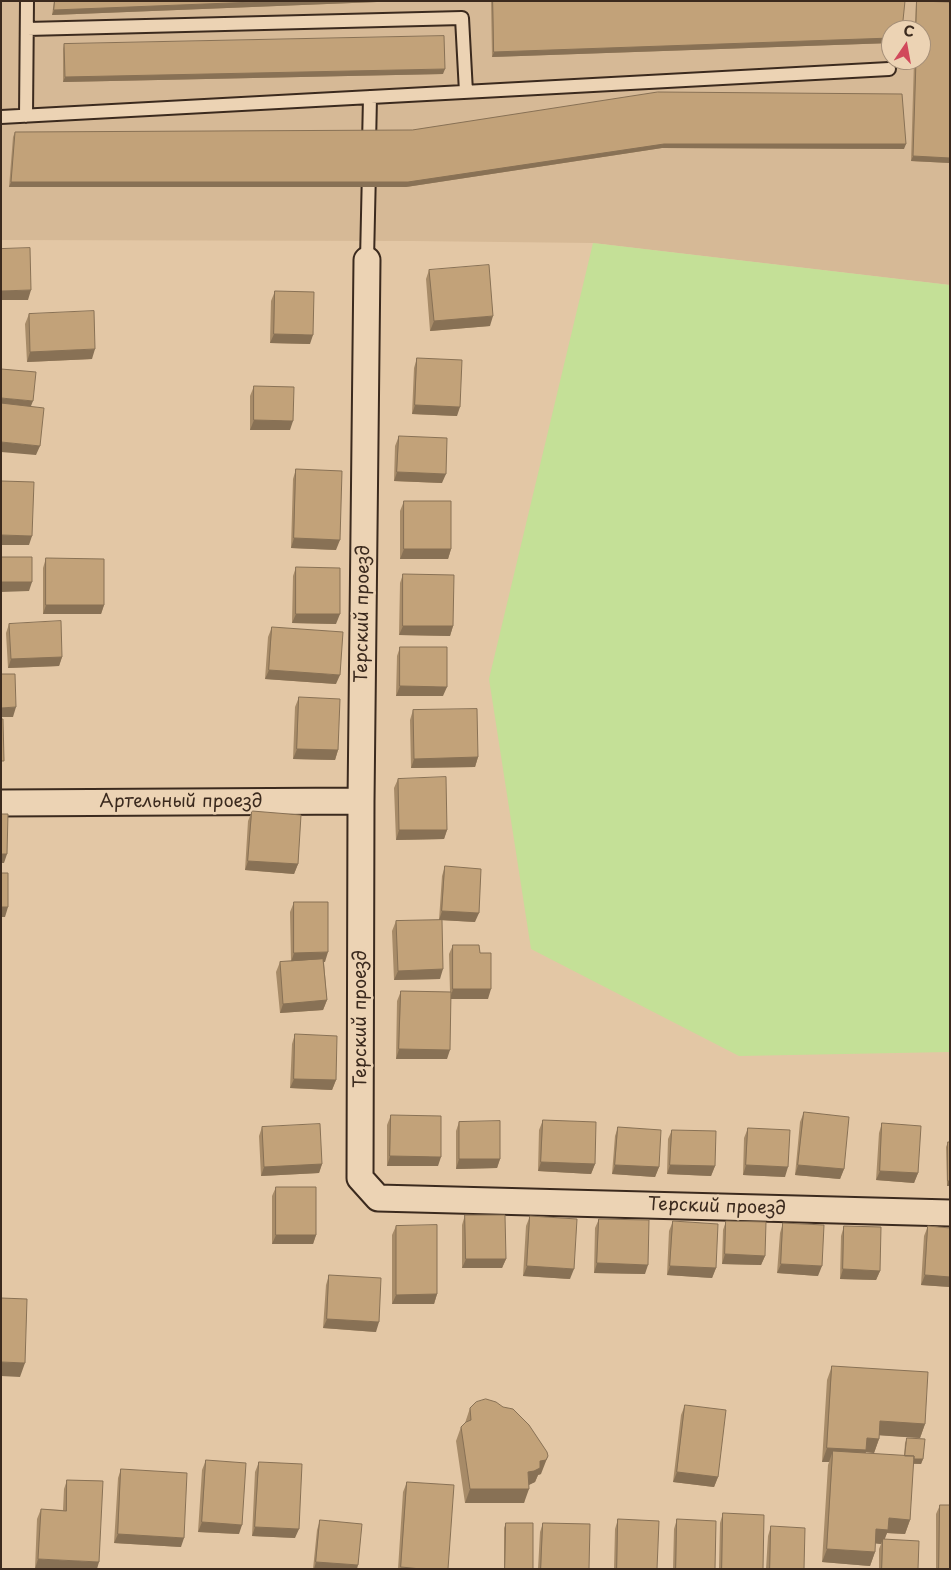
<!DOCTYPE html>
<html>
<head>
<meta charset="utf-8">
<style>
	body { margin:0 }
	#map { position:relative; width:951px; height:1570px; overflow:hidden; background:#e3c7a5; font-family:"Playpen Sans",sans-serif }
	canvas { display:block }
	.frame { position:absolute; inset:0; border:2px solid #3b2a1e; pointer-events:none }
	.north { position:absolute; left:881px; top:20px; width:50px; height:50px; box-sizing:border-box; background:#ecd3b4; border:1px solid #a58f78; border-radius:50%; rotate:12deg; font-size:14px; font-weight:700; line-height:20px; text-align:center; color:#3b2a1e }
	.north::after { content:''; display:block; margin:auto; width:18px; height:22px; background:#d1495b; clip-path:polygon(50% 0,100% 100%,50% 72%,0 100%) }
</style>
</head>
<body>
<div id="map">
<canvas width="951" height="1570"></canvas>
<div class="frame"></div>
<div class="north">С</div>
</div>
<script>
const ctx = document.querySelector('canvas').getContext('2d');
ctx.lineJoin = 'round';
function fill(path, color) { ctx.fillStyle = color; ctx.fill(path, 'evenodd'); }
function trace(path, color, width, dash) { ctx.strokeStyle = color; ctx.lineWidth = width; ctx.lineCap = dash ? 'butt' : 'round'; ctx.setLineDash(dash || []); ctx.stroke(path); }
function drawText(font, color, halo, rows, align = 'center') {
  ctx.font = font + ' "Playpen Sans",sans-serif'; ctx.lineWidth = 5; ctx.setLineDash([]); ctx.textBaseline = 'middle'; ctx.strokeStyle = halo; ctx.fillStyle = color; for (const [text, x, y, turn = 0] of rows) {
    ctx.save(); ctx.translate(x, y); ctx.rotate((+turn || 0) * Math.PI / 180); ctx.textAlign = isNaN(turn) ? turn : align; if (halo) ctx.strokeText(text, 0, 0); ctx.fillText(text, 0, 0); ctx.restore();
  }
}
fill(new Path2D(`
	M1,1H950V285L593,243L414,241L1,240ZM891,30H921V60H891Z`), '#d6b996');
fill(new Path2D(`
	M593,243L950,285V1052L739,1056L531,949L489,679Z`), '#c4e097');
const service = new Path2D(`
	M27,29L462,18L466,92
	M26,116L27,1
	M1,117L889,69
	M369,145L370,97
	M367,260L369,170`);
const minor = new Path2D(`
	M367,260L361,801L360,1178L378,1198L950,1213
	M1,803L361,801`);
trace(service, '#3b2a1e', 16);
trace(minor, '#3b2a1e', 29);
trace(service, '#ecd3b4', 12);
trace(minor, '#ecd3b4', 25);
fill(new Path2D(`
	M54,1H402L52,15Z
	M491,1H905L891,30V43L492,57Z
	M916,1H944L950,163L911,161L914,60H921V30H915Z
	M64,44L443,74L63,82V49Z
	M15,132L904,149L662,148L406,187H9L13,137Z
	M429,270L490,326L430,331L426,279Z
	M275,291L310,344L270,343L271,301Z
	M29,314L92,359L27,362L25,324Z
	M417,358L457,416L412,414L414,368Z
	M254,386L290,430H250V396Z
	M399,436L442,483L394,481L395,446Z
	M296,469L336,550L291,548L293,479Z
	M404,501L451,549L448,559H400V511Z
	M46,558L104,605L101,614H43V568Z
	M296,567L336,624L292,623L293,576Z
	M403,574L453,626L450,636L399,635L400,583Z
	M9,624L62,657L59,666L8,668L6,633Z
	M272,627L336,684L265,679L268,637Z
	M400,647L443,696H396L397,656Z
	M299,697L338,750L335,760L293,759L295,707Z
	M413,710L478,757L475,767L411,768L410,720Z
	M398,779L447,830L444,839L396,840L394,788Z
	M252,811L298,864L294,874L245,870L248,821Z
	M445,866L475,922L442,920L440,979L394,980L392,931L396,921L439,920L442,876Z
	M294,902L325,962H324L327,1000L323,1010L280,1013L276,972L280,962L291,961L290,912Z
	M453,945L480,953L488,999H451L447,1059H396L397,1001L401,991L450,992L449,954Z
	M295,1034L336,1080L332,1090L290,1088L292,1044Z
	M804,1112L844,1169L840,1179L795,1175L800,1122Z
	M391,1115L438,1166H387V1125Z
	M543,1120L595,1164L591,1174L538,1171L539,1130Z
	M459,1122L500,1159L497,1168L456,1169V1131Z
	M882,1123L918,1173L914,1183L876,1180L879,1133Z
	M262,1127L322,1164L319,1173L261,1176L259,1136Z
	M618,1127L659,1167L655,1177L612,1174L615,1136Z
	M748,1128L785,1177L743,1175L744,1138Z
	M672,1130L715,1166L711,1176L667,1174L668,1139Z
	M948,1142H950V1186H947L946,1147Z
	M276,1187L316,1235L313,1244H272V1196Z
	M465,1215L506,1259L502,1268H462V1225Z
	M530,1216L570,1279L523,1276L526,1226Z
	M599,1219L645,1274L594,1273L595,1228Z
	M673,1221L716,1268L712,1278L667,1275L669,1231Z
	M726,1221L765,1256L761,1265L722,1264L723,1230Z
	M783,1223L818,1276L777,1273L780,1233Z
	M396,1226L437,1294L434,1304H392V1235Z
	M844,1226L880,1271L876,1280L840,1279L841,1236Z
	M928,1226L950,1228V1287L921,1285L924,1236Z
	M329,1275L376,1332L323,1328L326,1285Z
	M832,1366L925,1424L920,1438L879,1435V1439L874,1453L866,1452L865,1453L904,1456L905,1443L907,1438L923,1459L921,1464H913L910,1520L905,1534L887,1533L884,1539L918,1569H879V1549L881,1544L875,1543V1552L870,1566L822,1562L828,1465L829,1462H822L827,1380Z
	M685,1405L718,1477L714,1487L673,1482L681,1415Z
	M470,1408L541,1474L538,1475L535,1482L528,1485L524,1503H465L456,1441L461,1427L465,1423Z
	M206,1460L239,1534L198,1532L202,1470Z
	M259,1462L295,1538L252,1536L255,1472Z
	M121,1469L181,1547L114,1543L118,1478Z
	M67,1480L103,1481L35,1569L37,1519L41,1509L63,1510L64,1489Z
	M407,1482L448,1569H398L403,1492Z
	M940,1505L950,1569H936V1514Z
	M723,1513L763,1569H719L720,1523Z
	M618,1519L657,1569H614L615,1529Z
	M677,1519L715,1569H673L674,1529Z
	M320,1520L357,1569H313L317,1530Z
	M506,1523L533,1569H504V1528Z
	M543,1523L589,1569H538L540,1532Z
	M771,1526L804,1569H766L768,1536Z`), '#a78b68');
fill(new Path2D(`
	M280,1H402L52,15L54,10Z
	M891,38V43L492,57L494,52Z
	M445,69L443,74L63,82L65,77Z
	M664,144H906L904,149L662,148L406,187H9L11,182Z
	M913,156L950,158V163L911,161Z
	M31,290L28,300H1V291Z
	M493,316L490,326L430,331L434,321Z
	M274,334L313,335L310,344L270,343Z
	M95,349L92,359L27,362L30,352Z
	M1,398L33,401L29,411L1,408Z
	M415,405L460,407L457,416L412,414Z
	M254,420L293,421L290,430H250Z
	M1,442L40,446L36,455L1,452Z
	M397,472L446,474L442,483L394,481Z
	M1,535L32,536L29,545H1Z
	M294,538L340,540L336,550L291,548Z
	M404,549H451L448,559H400Z
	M1,582H32L29,591L1,592Z
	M46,605H104L101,614H43Z
	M296,614H340L336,624L292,623Z
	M403,626H453L450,636L399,635Z
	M62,657L59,666L8,668L11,659Z
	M269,670L340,675L336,684L265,679Z
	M400,686L447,687L443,696H396Z
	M16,707L13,717H1V708Z
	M297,749L338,750L335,760L293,759Z
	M478,757L475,767L411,768L414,759Z
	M399,830H447L444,839L396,840Z
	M1,854H7L4,863H1Z
	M248,861L298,864L294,874L245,870Z
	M1,907H8L5,917H1Z
	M442,911L479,913L475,922L439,920Z
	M328,952L325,962H291L294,953Z
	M443,969L440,979L394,980L398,971Z
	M453,989H491L488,999H450Z
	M327,1000L323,1010L280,1013L283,1004Z
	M399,1049L450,1050L447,1059H396Z
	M294,1079L336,1080L332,1090L290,1088Z
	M390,1156L441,1157L438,1166H387Z
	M459,1159H500L497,1168L456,1169Z
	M541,1162L595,1164L591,1174L538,1171Z
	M322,1164L319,1173L261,1176L264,1167Z
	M615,1165L659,1167L655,1177L612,1174Z
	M670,1165L715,1166L711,1176L667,1174Z
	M746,1165L788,1167L785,1177L743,1175Z
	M798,1165L844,1169L840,1179L795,1175Z
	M880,1171L918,1173L914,1183L876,1180Z
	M948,1181H950V1186H947Z
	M276,1235H316L313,1244H272Z
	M725,1254L765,1256L761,1265L722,1264Z
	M466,1259H506L502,1268H462Z
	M597,1263L648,1265L645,1274L594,1273Z
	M781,1264L822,1266L818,1276L777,1273Z
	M527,1266L574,1269L570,1279L523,1276Z
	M670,1266L716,1268L712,1278L667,1275Z
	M843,1269L880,1271L876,1280L840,1279Z
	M925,1275L950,1277V1287L921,1285Z
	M437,1294L434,1304H392L396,1295Z
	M327,1319L379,1322L376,1332L323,1328Z
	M1,1362L25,1363L20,1377L1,1376Z
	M880,1421L925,1424L920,1438L875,1435Z
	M867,1438L879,1439L874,1453L866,1452L861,1464L833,1451L829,1462H822L827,1448Z
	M548,1456L541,1474L538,1475L535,1482L529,1485L528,1472L540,1461Z
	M905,1458L923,1459L921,1464L903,1463Z
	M677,1472L718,1477L714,1487L673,1482Z
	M470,1489H529L524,1503H465Z
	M889,1518L910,1520L905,1534L887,1533L883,1544V1539L881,1544L871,1543L876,1529Z
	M202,1522L242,1525L239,1534L198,1532Z
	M255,1527L299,1529L295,1538L252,1536Z
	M118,1534L184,1538L181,1547L114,1543Z
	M827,1549L875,1552L870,1566L822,1562Z
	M38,1559L99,1562L97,1569H35Z
	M316,1562L358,1565L357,1569H314Z`), '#887155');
const building = new Path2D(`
	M55,1H280L54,10Z
	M493,1H905L902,30H891V38L494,52Z
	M917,1L950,2V158L913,156L916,60H921V30H916Z
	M444,36L445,69L65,77L64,44Z
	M658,92L902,94L906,144H664L408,182H11L15,132L412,130Z
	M30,248L31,290L1,291V249Z
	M489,265L493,316L434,321L429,270Z
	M275,291L314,292L313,335L274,334Z
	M94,311L95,349L30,352L29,314Z
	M417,358L462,360L460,407L415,405Z
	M1,369L36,372L33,401L1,398Z
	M254,386L294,387L293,421L254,420Z
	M1,403L44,408L40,446L1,442Z
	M399,436L447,438L446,474L397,472Z
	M296,469L342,471L340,540L294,538Z
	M1,481L34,482L32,536L1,535Z
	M404,501H451V549H404Z
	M1,557H32V582H1Z
	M46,558L104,559V605H46Z
	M296,567L340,568V614H296Z
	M403,574L454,575L453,626H403Z
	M61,621L62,657L11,659L9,624Z
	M272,627L343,632L340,675L269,670Z
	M400,647H447V687L400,686Z
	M1,674H15L16,707L1,708Z
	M299,697L340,699L338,750L297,749Z
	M477,709L478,757L414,759L413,710Z
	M1,719H3L4,761H1Z
	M446,777L447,830H399L398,779Z
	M252,811L301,815L298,864L248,861Z
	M1,814H8L7,854H1Z
	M445,866L481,869L479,913L442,911Z
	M1,873H8V907H1Z
	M294,902H328V952L294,953Z
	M442,920L443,969L398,971L396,921Z
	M453,945H479L480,953H491V989H453Z
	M323,959L327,1000L283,1004L280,962Z
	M401,991L451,992L450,1050L399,1049Z
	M295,1034L337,1036L336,1080L294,1079Z
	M804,1112L849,1117L844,1169L798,1165Z
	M391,1115L441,1116V1157L390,1156Z
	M543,1120L596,1122L595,1164L541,1162Z
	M500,1121V1159H459V1122Z
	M882,1123L921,1126L918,1173L880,1171Z
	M320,1124L322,1164L264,1167L262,1127Z
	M618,1127L661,1130L659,1167L615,1165Z
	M748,1128L790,1130L788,1167L746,1165Z
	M672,1130L716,1131L715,1166L670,1165Z
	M948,1142H950V1181H948Z
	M276,1187H316V1235H276Z
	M465,1215H505L506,1259H466Z
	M530,1216L577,1219L574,1269L527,1266Z
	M599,1219L649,1220L648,1265L597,1263Z
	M673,1221L718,1224L716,1268L670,1266Z
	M726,1221L766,1222L765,1256L725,1254Z
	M783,1223L824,1225L822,1266L781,1264Z
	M437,1225V1294L396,1295V1226Z
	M844,1226L881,1227L880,1271L843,1269Z
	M928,1226L950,1228V1277L925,1275Z
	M329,1275L381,1278L379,1322L327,1319Z
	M1,1298L27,1299L25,1363L1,1362Z
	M832,1366L928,1372L925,1424L880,1421L879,1439L867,1438L866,1450L827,1448Z
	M486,1399L496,1402L503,1407L513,1409L529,1425L547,1452L548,1456L546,1460L540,1461V1468L534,1471L528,1472L529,1489H470L461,1427L466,1422L471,1420L470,1408L476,1402Z
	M685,1405L726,1410L718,1477L677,1472Z
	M907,1438L925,1439L923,1459H914V1456H905Z
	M833,1451L914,1456L910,1520L889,1518L888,1530L876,1529L875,1552L827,1549Z
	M206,1460L246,1463L242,1525L202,1522Z
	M259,1462L302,1464L299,1529L255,1527Z
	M121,1469L187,1473L184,1538L118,1534Z
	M67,1480L103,1481L99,1562L38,1559L41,1509L66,1511Z
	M407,1482L454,1485L448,1569H421L401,1567Z
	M940,1505H950V1569H939Z
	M723,1513L764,1515L763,1569H722Z
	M618,1519L659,1521L657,1569H617Z
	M677,1519L716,1521L715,1569H676Z
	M320,1520L362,1524L358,1565L316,1562Z
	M506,1523H533V1569H505Z
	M543,1523L590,1524L589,1569H541Z
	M771,1526L805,1528L804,1569H770Z
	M883,1539L919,1541L918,1569H882Z`);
fill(building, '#c2a279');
trace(building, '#887155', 1);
drawText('18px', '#3b2a1e', '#ecd3b4', [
	["Терский проезд",363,614,-89],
	["Артельный проезд",181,802],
	["Терский проезд",361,1019,-90],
	["Терский проезд",717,1207,2]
]);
</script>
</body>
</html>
